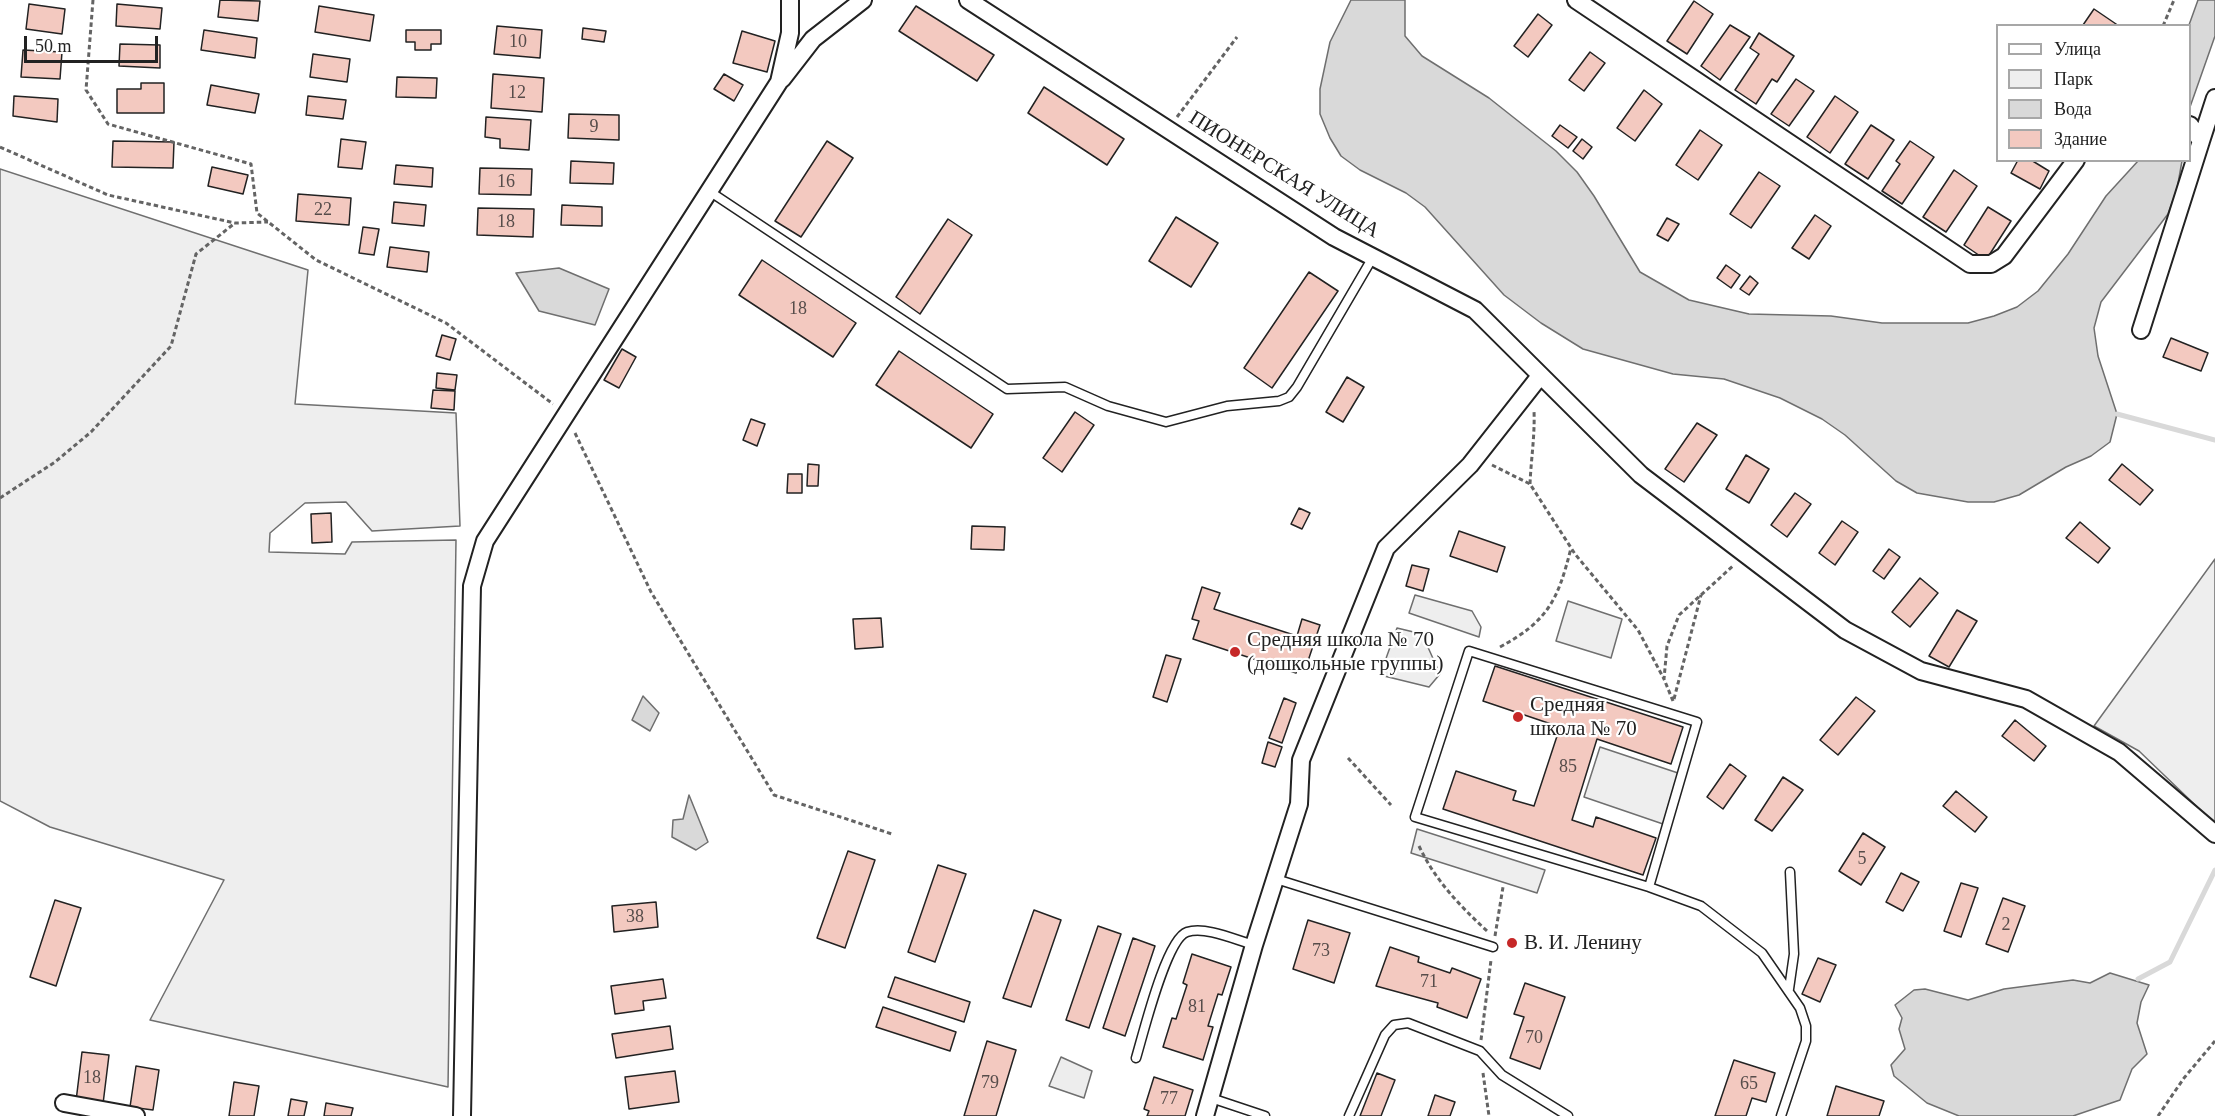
<!DOCTYPE html>
<html>
<head>
<meta charset="utf-8">
<style>
	body { margin:0 }
	#map { position:relative; width:2215px; height:1116px; overflow:hidden; background:#fff; font-family:"Times New Roman",serif }
	canvas { display:block }
	.legend { position:absolute; left:1996px; top:24px; width:195px; height:138px; box-sizing:border-box; background:#fff; border:2px solid #a7a7a7; margin:0; padding:8px 10px; list-style:none; font-size:18px; color:#222 }
	.legend li { display:flex; align-items:center; gap:12px; height:30px }
	.legend b { width:30px; border:2px solid #a7a7a7 }
	.scale { position:absolute; left:24px; top:36px; width:134px; height:27px; box-sizing:border-box; border:3px solid #222; border-top:0; padding-left:8px; font-size:18px; line-height:21px; white-space:nowrap; color:#222; -webkit-text-stroke:4px #fff; paint-order:stroke }
</style>
</head>
<body>
<div id="map">
<canvas width="2215" height="1116"></canvas>
<ul class="legend">
<li><b style="height:8px;background:#fff"></b>Улица</li>
<li><b style="height:16px;background:#eee"></b>Парк</li>
<li><b style="height:16px;background:#d9d9d9"></b>Вода</li>
<li><b style="height:16px;background:#f3c9c0"></b>Здание</li>
</ul>
<div class="scale">50 m</div>
</div>
<script>
const ctx = document.querySelector('canvas').getContext('2d');
ctx.lineJoin = 'round';
function fill(path, color) { ctx.fillStyle = color; ctx.fill(path, 'evenodd'); }
function trace(path, color, width, dash) { ctx.strokeStyle = color; ctx.lineWidth = width; ctx.lineCap = dash ? 'butt' : 'round'; ctx.setLineDash(dash || []); ctx.stroke(path); }
function drawText(font, color, halo, rows, align = 'center') {
  ctx.font = font + ' "Times New Roman",serif'; ctx.lineWidth = 4.5; ctx.setLineDash([]); ctx.textBaseline = 'middle'; ctx.strokeStyle = halo; ctx.fillStyle = color; for (const [text, x, y, turn = 0] of rows) {
    ctx.save(); ctx.translate(x, y); ctx.rotate((+turn || 0) * Math.PI / 180); ctx.textAlign = isNaN(turn) ? turn : align; if (halo) ctx.strokeText(text, 0, 0); ctx.fillText(text, 0, 0); ctx.restore();
  }
}
const green = new Path2D(`
	M0,169L308,270L295,404L456,413L460,526L372,531L346,502L305,503L270,533L269,552L345,554L352,542L456,540L448,1087L150,1020L224,880L50,827L0,801Z
	M2215,559V824L2139,751L2094,726Z
	M1415,595L1472,611L1481,627L1479,637L1409,613Z
	M1568,601L1622,619L1611,658L1556,641Z
	M1397,628L1422,634L1440,674L1429,687L1380,675Z
	M1600,747L1678,773L1663,824L1584,797Z
	M1417,829L1545,870L1537,893L1411,853Z`);
fill(green, '#eee');
trace(green, '#6f6f6f', 1.5);
const parking = new Path2D(`
	M1061,1057L1092,1071L1084,1098L1049,1086Z`);
fill(parking, '#ededed');
trace(parking, '#6f6f6f', 1.5);
const water = new Path2D(`
	M1351,0H1405V36L1422,56L1489,98L1556,151L1577,172L1594,196L1640,272L1689,300L1749,314L1831,316L1882,323H1968L1994,316L2017,307L2038,291L2068,254L2106,196L2138,161H2182L2177,189L2168,214L2101,302L2094,328L2098,356L2117,414L2110,442L2091,456L2066,467L2019,495L1994,502H1968L1917,493L1896,481L1845,435L1822,419L1780,398L1724,379L1673,374L1583,349L1541,323L1504,295L1425,207L1406,193L1360,170L1341,156L1330,138L1320,114V89L1330,42Z
	M2198,0H2215V36L2190,107L2189,25Z
	M559,268L609,289L595,325L539,311L516,273Z
	M643,696L659,713L650,731L632,720Z
	M689,795L708,842L696,850L672,837L673,820L683,819Z
	M2110,973L2149,985L2141,1002L2137,1023L2147,1054L2132,1069L2120,1100L2073,1116H1959L1927,1103L1894,1076L1891,1065L1905,1049L1899,1029L1902,1018L1895,1005L1914,990L1925,989L1968,1000L2004,989L2073,980L2090,983Z`);
fill(water, '#d9d9d9');
trace(water, '#6f6f6f', 1.5);
trace(new Path2D(`
	M2117,414L2215,440
	M2138,979L2170,962L2215,870`), '#d9d9d9', 5);
const building = new Path2D(`
	M220,0L260,1L258,21L218,17Z
	M1694,1L1713,14L1687,54L1667,41Z
	M29,4L65,9L62,34L26,29Z
	M117,4L162,8L160,29L116,26Z
	M319,6L374,15L370,41L315,32Z
	M916,6L994,55L977,81L899,31Z
	M2094,9L2119,26L2083,25Z
	M1538,14L1552,25L1528,57L1514,46Z
	M1730,25L1750,37L1720,80L1701,66Z
	M497,26L542,30L540,58L494,54Z
	M583,28L606,31L604,42L582,39Z
	M204,30L257,38L255,58L201,50Z
	M406,30H441V44H431V50H415V42H406Z
	M742,31L775,41L767,72L733,63Z
	M1759,33L1794,56L1777,82L1772,79L1756,104L1735,90L1759,54L1750,48Z
	M120,44L160,45V68L119,66Z
	M23,50L62,52L60,79L21,77Z
	M1590,52L1605,63L1584,91L1569,80Z
	M313,54L350,59L347,82L310,77Z
	M493,74L544,78L542,112L491,108Z
	M724,74L743,85L734,101L714,89Z
	M397,77L437,78L436,98L396,97Z
	M1796,79L1814,91L1789,126L1771,114Z
	M141,83H164V113H117V89H141Z
	M211,85L259,94L255,113L207,105Z
	M1044,87L1124,139L1107,165L1028,113Z
	M1644,90L1662,104L1635,141L1617,128Z
	M14,96L58,99L57,122L13,116Z
	M308,96L346,100L343,119L306,115Z
	M1835,96L1858,112L1830,153L1807,137Z
	M569,114L619,115V140L568,138Z
	M486,117L531,120L529,150L500,148V139L485,137Z
	M1560,125L1577,137L1568,148L1552,136Z
	M1871,125L1894,140L1868,179L1845,164Z
	M1700,130L1722,145L1698,180L1676,165Z
	M341,139L366,142L362,169L338,167Z
	M1582,139L1592,147L1583,159L1573,151Z
	M113,141L174,142L173,168L112,167Z
	M827,141L853,158L801,237L775,221Z
	M1910,141L1934,157L1902,204L1882,191L1900,164L1896,161Z
	M2018,160H2031L2049,171L2040,189L2011,173Z
	M571,161L614,163L613,184L570,183Z
	M396,165L433,168L432,187L394,184Z
	M212,167L248,175L243,194L208,186Z
	M480,168L532,169L531,195L479,194Z
	M1954,170L1977,186L1946,232L1923,217Z
	M1759,172L1780,186L1751,228L1730,214Z
	M298,194L351,198L349,225L296,221Z
	M394,202L426,205L424,226L392,223Z
	M562,205L602,207V226L561,225Z
	M1988,207L2011,221L1986,260L1964,245Z
	M478,208L534,209L533,237L477,235Z
	M1815,215L1831,226L1809,259L1792,248Z
	M1176,217L1218,243L1191,287L1149,261Z
	M1667,218L1679,224L1668,241L1657,235Z
	M948,219L972,235L920,314L896,297Z
	M363,227L379,229L374,255L359,253Z
	M390,247L429,252L427,272L387,267Z
	M762,260L856,323L833,357L739,295Z
	M1726,265L1740,275L1731,288L1717,278Z
	M1309,272L1338,291L1272,388L1244,368Z
	M1750,276L1758,283L1749,295L1740,289Z
	M442,335L456,339L450,360L436,356Z
	M2171,338L2208,353L2201,371L2163,357Z
	M622,349L636,357L619,388L604,380Z
	M899,351L993,414L971,448L876,385Z
	M437,373L457,375L455,390L436,388Z
	M1347,377L1364,387L1343,422L1326,412Z
	M433,390L455,391L454,410L431,408Z
	M1075,412L1094,425L1062,472L1043,458Z
	M751,419L765,424L757,446L743,440Z
	M1697,423L1717,435L1684,482L1665,469Z
	M1746,455L1769,469L1749,503L1726,489Z
	M808,464L819,465L818,486H807Z
	M2122,464L2153,490L2140,505L2109,480Z
	M788,474H802V493H787Z
	M1795,493L1811,504L1787,537L1771,525Z
	M1299,508L1310,513L1302,529L1291,524Z
	M331,513L332,542L312,543L311,514Z
	M1842,521L1858,532L1835,565L1819,553Z
	M2080,522L2110,548L2098,563L2066,538Z
	M972,526L1005,527L1004,550L971,549Z
	M1459,531L1505,547L1497,572L1450,556Z
	M1889,549L1900,557L1884,579L1873,571Z
	M1412,565L1429,569L1423,591L1406,586Z
	M1920,578L1938,593L1910,627L1892,612Z
	M1202,587L1220,593L1214,609L1297,636L1302,619L1320,625L1308,661L1300,659L1296,673L1193,639L1199,621L1192,619Z
	M1957,610L1977,621L1949,667L1929,656Z
	M881,618L883,647L855,649L853,619Z
	M1166,655L1181,659L1167,702L1153,697Z
	M1495,666L1683,727L1671,764L1597,739L1572,820L1593,827L1596,817L1656,838L1643,875L1443,809L1456,771L1516,791L1513,800L1534,806L1560,727L1483,701Z
	M1856,697L1875,711L1838,755L1820,740Z
	M1284,698L1296,703L1282,743L1269,738Z
	M2015,720L2046,746L2034,761L2002,736Z
	M1268,742L1282,747L1275,767L1262,763Z
	M1730,764L1746,776L1723,809L1707,797Z
	M1783,777L1803,790L1772,831L1755,820Z
	M1956,791L1987,817L1975,832L1943,806Z
	M1863,833L1885,847L1861,885L1839,871Z
	M848,851L875,860L845,948L817,938Z
	M938,865L966,874L935,962L908,952Z
	M1901,873L1919,882L1903,911L1886,902Z
	M1961,883L1978,888L1961,937L1944,931Z
	M2003,898L2025,906L2008,952L1986,944Z
	M55,900L81,908L56,986L30,977Z
	M656,902L658,927L614,932L612,906Z
	M1034,910L1061,920L1031,1007L1003,998Z
	M1308,920L1350,933L1334,983L1293,969Z
	M1098,926L1121,934L1089,1028L1066,1020Z
	M1133,938L1155,946L1125,1036L1103,1028Z
	M1390,947L1419,957L1418,962L1450,973L1452,968L1481,979L1467,1018L1437,1007L1438,1003L1376,986Z
	M1192,954L1231,967L1222,995L1218,994L1208,1026L1213,1027L1203,1060L1163,1047L1172,1018L1176,1019L1187,985L1183,983Z
	M1818,958L1836,965L1820,1002L1802,994Z
	M895,977L970,1002L964,1022L888,997Z
	M663,979L666,998L643,1001L644,1010L615,1014L611,986Z
	M1525,983L1565,997L1540,1069L1510,1058L1524,1017L1514,1014Z
	M883,1007L956,1032L950,1051L876,1027Z
	M670,1026L673,1049L616,1058L612,1034Z
	M987,1041L1016,1050L996,1116H964Z
	M82,1052L109,1055L103,1104L76,1101Z
	M1734,1060L1775,1073L1766,1102L1752,1098L1746,1116H1715Z
	M136,1066L159,1070L153,1110L130,1107Z
	M675,1071L679,1102L629,1109L625,1077Z
	M1377,1073L1395,1080L1381,1116H1360Z
	M1154,1077L1193,1090L1185,1116H1147L1149,1111L1144,1109Z
	M234,1082L259,1086L254,1116H229Z
	M1836,1086L1884,1101L1879,1116H1827Z
	M1435,1095L1455,1102L1450,1116H1428Z
	M291,1099L307,1102L304,1116H288Z
	M326,1103L353,1108L351,1116H324Z`);
fill(building, '#f3c9c0');
trace(building, '#222', 1.5);
const lane = new Path2D(`
	M709,191L1007,389L1065,387L1108,406L1166,422L1227,406L1279,401L1289,397L1297,387L1373,257
	M1276,879L1493,947
	M1649,887L1697,722L1469,651L1415,817L1649,887L1701,906L1762,953L1800,1008L1806,1026V1041L1781,1116
	M1789,989L1794,954L1790,872
	M1136,1058C1143,1035 1166,939 1187,932C1206,926 1236,940 1254,945
	M1211,1098L1265,1116
	M1349,1116L1385,1035L1394,1025L1408,1023L1480,1051L1502,1075L1568,1116`);
const street = new Path2D(`
	M968,0L1334,237L1475,310L1641,475L1845,630L1921,671L2026,699L2119,752L2215,834
	M1576,0L1970,264H1991L2004,256L2076,160
	M782,79L813,39L863,0
	M2201,141L2215,98
	M2141,330L2201,141L2190,125
	M64,1103L136,1116
	M462,1116L472,586L485,541L779,82L790,33V0
	M1205,1116L1254,945L1299,804L1301,760L1386,548L1470,465L1540,376`);
trace(lane, '#222', 11);
trace(street, '#222', 20);
trace(new Path2D(`
	M93,0L86,90L108,124L251,164L257,213L316,260L446,323L553,404
	M2163,26L2174,0
	M1177,117L1237,37
	M0,147L108,195L235,223L268,222
	M575,433L651,592L774,795L892,834
	M1492,465L1530,484L1575,554L1638,630L1664,679
	M1530,484C1531,459 1535,436 1534,411
	M0,498L55,462L91,432L171,346L196,254L235,223
	M1500,647C1548,621 1558,600 1571,548
	M1674,699L1701,595
	M1673,701L1664,679L1667,646L1679,615L1734,565
	M1348,758L1391,805
	M1419,846C1435,880 1459,905 1487,931
	M1495,936L1503,887
	M1481,1040L1491,960
	M1483,1073L1489,1116
	M2158,1116L2184,1078L2215,1041`), '#646464', 3, [4.5, 3]);
trace(lane, '#fff', 8);
trace(street, '#fff', 16);
for (const [x, y, r, color] of [
	[1235,652,6,"#c62828"],
	[1518,717,6,"#c62828"],
	[1512,943,6,"#c62828"]
]) { const dot = new Path2D(); dot.arc(x, y, r, 0, 2 * Math.PI); ctx.fillStyle = color; ctx.fill(dot); trace(dot, '#fff', 2); }
drawText('18px', '#564c4a', null, [
	["10",518,42],
	["12",517,93],
	["9",594,127],
	["16",506,182],
	["22",323,210],
	["18",506,222],
	["18",798,309],
	["85",1568,767],
	["5",1862,859],
	["38",635,917],
	["2",2006,925],
	["73",1321,951],
	["71",1429,982],
	["81",1197,1007],
	["70",1534,1038],
	["18",92,1078],
	["79",990,1083],
	["65",1749,1084],
	["77",1169,1099]
]);
drawText('21px', '#222', '#fff', [
	["ПИОНЕРСКАЯ УЛИЦА",1284,175,32]
]);
drawText('21px', '#222', '#fff', [
	["Средняя школа № 70",1247,640],
	["(дошкольные группы)",1247,664],
	["Средняя",1530,705],
	["школа № 70",1530,729],
	["В. И. Ленину",1524,943]
], 'left');
</script>
</body>
</html>
